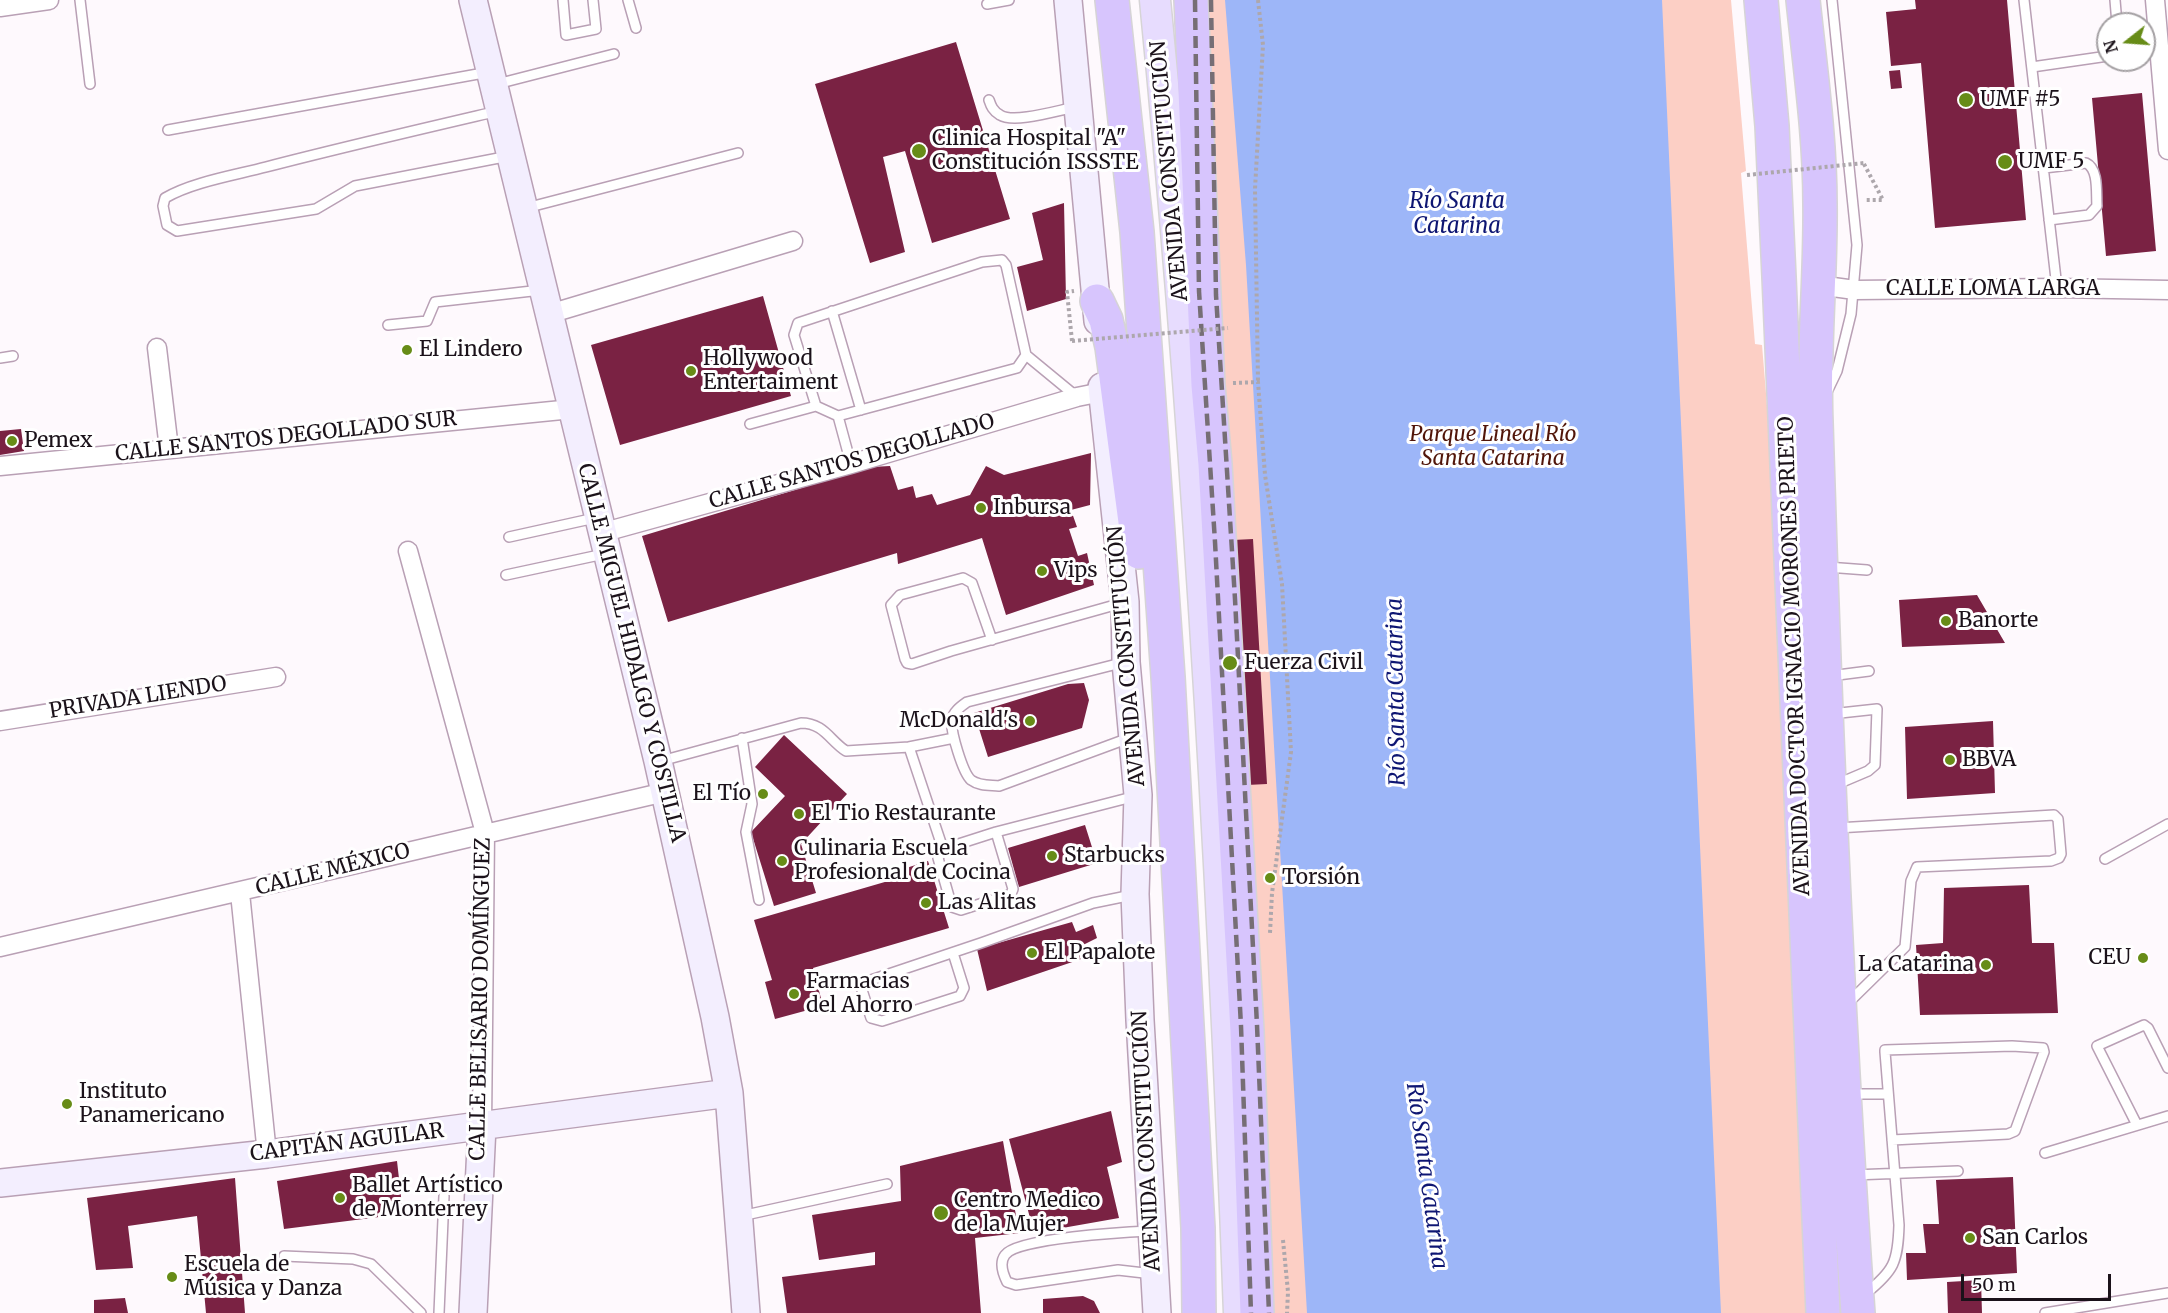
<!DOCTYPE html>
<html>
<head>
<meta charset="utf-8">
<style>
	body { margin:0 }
	#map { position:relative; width:2168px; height:1313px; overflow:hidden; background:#fef9fd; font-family:Merriweather,serif }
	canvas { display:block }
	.north { position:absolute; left:2096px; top:12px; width:60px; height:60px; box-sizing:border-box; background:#fff; border:2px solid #a4a0a3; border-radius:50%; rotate:253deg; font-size:16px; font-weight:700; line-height:24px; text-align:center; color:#1b121a }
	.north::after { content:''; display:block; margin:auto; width:21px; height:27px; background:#678c17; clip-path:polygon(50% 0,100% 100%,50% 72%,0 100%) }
	.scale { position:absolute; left:1961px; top:1274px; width:150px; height:27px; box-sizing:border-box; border:3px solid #1b121a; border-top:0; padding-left:8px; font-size:18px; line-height:21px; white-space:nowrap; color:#1b121a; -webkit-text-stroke:4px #fff; paint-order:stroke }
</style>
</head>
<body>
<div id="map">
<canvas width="2168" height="1313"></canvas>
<div class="north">N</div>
<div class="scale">50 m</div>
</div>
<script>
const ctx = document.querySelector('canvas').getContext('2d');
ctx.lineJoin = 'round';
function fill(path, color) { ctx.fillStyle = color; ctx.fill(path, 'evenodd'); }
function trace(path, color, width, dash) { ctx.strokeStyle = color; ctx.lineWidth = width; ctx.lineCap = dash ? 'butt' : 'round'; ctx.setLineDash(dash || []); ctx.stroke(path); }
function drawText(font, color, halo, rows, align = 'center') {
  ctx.font = font + ' Merriweather,serif'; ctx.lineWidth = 6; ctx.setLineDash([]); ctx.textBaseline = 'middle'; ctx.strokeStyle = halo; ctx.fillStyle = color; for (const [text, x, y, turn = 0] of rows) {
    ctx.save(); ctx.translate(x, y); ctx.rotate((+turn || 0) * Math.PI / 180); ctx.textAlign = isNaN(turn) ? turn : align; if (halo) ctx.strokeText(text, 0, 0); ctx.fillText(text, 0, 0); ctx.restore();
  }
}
fill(new Path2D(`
	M1198,0H1731L1746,171L1741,173L1755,344L1762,345L1771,454L1811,1313H1261Z`), '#fccfc5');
fill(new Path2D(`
	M1225,0H1662L1721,1313H1307L1246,265Z`), '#9db6f8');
fill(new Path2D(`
	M1915,0H2007L2026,220L1935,228L1921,63L1891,66L1886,12L1916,9Z
	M956,42L1010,219L932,243L905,151L883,157L905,252L870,263L815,84Z
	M1900,70L1902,88L1891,89L1889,71Z
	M2142,93L2156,251L2106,256L2092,98Z
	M1064,203L1066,299L1027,311L1017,267L1043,260L1032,213Z
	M763,296L791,396L620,445L591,345Z
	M21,429L24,451L0,455V431Z
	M1091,453L1090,505L1071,510L1077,527L1069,529L1078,556L1087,553L1094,585L1006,615L982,538L898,564L897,553L668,622L642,536L871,467L890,466L898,490L913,486L916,498L932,494L937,505L970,495L986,466L1004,475Z
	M1253,539L1267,784L1207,787L1193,542Z
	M1977,595L2005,643L1902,647L1899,600Z
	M1084,683L1089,700L1082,728L988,757L974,713L1068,684Z
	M1993,721L1995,793L1907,799L1905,727Z
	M784,735L847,794L801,844L816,893L774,906L751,832L785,796L755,767Z
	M1085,825L1097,863L1019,887L1008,848Z
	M928,861L949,928L813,968L823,1006L775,1019L765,982L772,980L754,920L902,877L900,870Z
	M2029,885L2032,943H2054L2058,1013L1920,1015L1916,945L1943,943L1944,888Z
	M1072,922L1076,932L1093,925L1097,938L1083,945L1087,957L987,991L977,949Z
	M1111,1111L1122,1162L1107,1167L1119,1218L1034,1233L1009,1139Z
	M1003,1141L1019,1233L975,1238L981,1313H787L782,1277L875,1265V1252L819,1260L812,1215L901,1201L900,1166Z
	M397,1161L403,1214L284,1229L277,1181Z
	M2013,1177L2017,1273L1907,1280L1906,1253H1926L1923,1224H1939L1936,1180Z
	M235,1178L245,1313H206L197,1216L128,1226L133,1268L96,1270L87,1198Z
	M1981,1280L1982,1313H1948L1947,1282Z
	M1083,1296L1094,1301L1100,1313H1043V1299Z
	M125,1298L128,1313H94V1300Z`), '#7a2243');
const lane = new Path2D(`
	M80,0L90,84
	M563,0L566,35L596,29L593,0
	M628,0L636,28
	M2024,0L2057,288
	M2115,0L2117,24
	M987,4L1009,0
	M2032,67L2108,56
	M497,84L614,54
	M989,100C991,106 993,111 1000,115C1014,124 1059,110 1076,107
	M498,111C421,129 343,147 266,167C236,175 192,182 165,198L163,206L167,225L177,231L316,209L355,186L509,156
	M168,130L489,72
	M2044,168L2086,163C2099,169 2096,193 2097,206L2089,215L2049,220
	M526,208L738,153
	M832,311L861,410
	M388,325L427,321L435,302L541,290
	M1026,355L1077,397
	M0,358L13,356
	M1826,394L1837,371L1851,314L1857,245L1832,0
	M838,416L851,464
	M750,424L816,406L838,416L1017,368L1026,355L1006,265L1002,260L982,262L798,323L794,335L816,406
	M509,537L595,518
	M1827,567L1867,570
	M506,575L604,554
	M992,640L972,583L963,578L900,595L891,605L905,659L907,663L912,664L951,651L1122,603
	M1125,662L967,702C960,707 953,712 952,720C950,731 963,773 971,780C979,786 989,785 999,786L1129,738
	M1830,676L1869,671
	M1831,714L1877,709L1875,765L1868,771L1835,785
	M742,738L752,804L746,832L759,900
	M909,747L954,738
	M661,761L801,723C824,723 830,741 846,751L909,747L943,849
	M1837,828L2054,815L2058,819L2061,854L2059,858L2051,861L1917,867L1911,881L1905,947L1848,1003
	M996,832L1013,889L1011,894L961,910L952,907L938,858L943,849L996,832L1136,796
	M2105,859L2168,824
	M953,953L964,988L960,996L882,1021L871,1018L862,990L868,981L981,943L1093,903L1132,895
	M1848,1094H1888
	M2137,1125L2097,1046L2144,1025L2148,1028L2168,1068
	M2045,1153L2168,1116
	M1853,1175L1958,1171
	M741,1216L887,1184
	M1150,1231C1127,1232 1016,1238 1005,1255C999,1263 1003,1274 1007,1282L1016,1285L1118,1270L1153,1274
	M284,1256L353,1259L371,1264L421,1313
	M1865,1294C1894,1271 1898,1262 1899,1225L1885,1052V1050L2012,1046L2043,1048L2044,1052L2015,1131L2008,1134L1892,1140
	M439,1313L444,1196
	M2045,1313L2168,1293`);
const street = new Path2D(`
	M2155,0L2168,150
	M0,7L49,0
	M1818,285L1855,290L2057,288L2168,290
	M549,314L793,241
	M157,348L169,449
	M0,466L572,409
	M601,533L851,464L1077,397L1102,392
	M408,551L485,833L482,1126
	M0,721L276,677
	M240,893L267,1154
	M0,947L665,792`);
const secondary = new Path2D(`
	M473,0L658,761L715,1017L729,1093L746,1313
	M1068,0L1098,321
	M1102,387L1125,602L1126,662L1138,795L1135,894L1140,1020L1157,1313
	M0,1183L267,1154L729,1093
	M473,1313L482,1126`);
const primary = new Path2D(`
	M1155,0C1198,436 1223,875 1239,1313`);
const highway = new Path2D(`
	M1112,0L1137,232L1168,677L1198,1228L1199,1313
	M1191,0L1208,385L1215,464L1247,1031L1257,1313
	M1761,0L1772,126L1779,277L1823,1313
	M1803,0C1810,68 1820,136 1820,204C1821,277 1813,349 1816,422C1825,719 1837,1017 1858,1313
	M1097,301L1106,320L1112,347L1139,552`);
trace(lane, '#b9a0b5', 12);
trace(street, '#b9a0b5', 21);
trace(secondary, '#b9a0b5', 30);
trace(primary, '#d6d4d6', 33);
trace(highway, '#d6d4d6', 36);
trace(new Path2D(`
	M1258,0L1263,45L1255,189L1258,382
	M1864,164L1883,200H1865
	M1072,341L1067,292L1074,291
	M1233,383L1258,382L1265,475L1282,584L1291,752L1272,893L1270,933
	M1283,1240L1288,1292L1287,1313`), '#ada7ac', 4, [3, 3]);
trace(lane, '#fff', 9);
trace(street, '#fff', 18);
trace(secondary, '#f3eefe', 27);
trace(primary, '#e7dcfe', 30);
trace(highway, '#d7c5fd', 33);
trace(new Path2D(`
	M1195,0L1199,291L1215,542L1241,1026L1251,1313
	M1211,0L1216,295L1235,599L1257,1025L1269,1313`), '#766e75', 4.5, [12, 6]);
trace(new Path2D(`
	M1747,175L1864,163
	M1072,341L1228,328`), '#ada7ac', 4, [3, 3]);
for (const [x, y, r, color] of [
	[1966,100,8,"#678c17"],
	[919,151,8,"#678c17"],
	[2005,162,8,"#678c17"],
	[407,350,6,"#678c17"],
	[691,371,6,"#678c17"],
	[12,441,6,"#678c17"],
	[981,508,6,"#678c17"],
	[1042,571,6,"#678c17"],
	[1946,621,6,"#678c17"],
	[1230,663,8,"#678c17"],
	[1030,721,6,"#678c17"],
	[1950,760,6,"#678c17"],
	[763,794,6,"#678c17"],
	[799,814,6,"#678c17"],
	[1052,856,6,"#678c17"],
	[782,861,6,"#678c17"],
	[1270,878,6,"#678c17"],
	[926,903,6,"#678c17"],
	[1032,953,6,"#678c17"],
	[2143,958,6,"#678c17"],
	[1986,965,6,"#678c17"],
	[794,994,6,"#678c17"],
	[67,1104,6,"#678c17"],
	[340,1198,6,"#678c17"],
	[941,1213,8,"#678c17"],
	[1970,1238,6,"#678c17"],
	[172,1277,6,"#678c17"]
]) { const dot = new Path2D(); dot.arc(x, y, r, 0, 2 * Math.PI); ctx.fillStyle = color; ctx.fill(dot); trace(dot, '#fff', 2); }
drawText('21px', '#1b121a', '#fff', [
	["UMF #5",1980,100],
	["Clinica Hospital \"A\"",932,139],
	["Constitución ISSSTE",932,163],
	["UMF 5",2018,162],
	["El Lindero",419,350],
	["Hollywood",703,359],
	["Entertaiment",703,383],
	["Pemex",24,441],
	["Inbursa",993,508],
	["Vips",1054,571],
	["Banorte",1958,621],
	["Fuerza Civil",1244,663],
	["McDonald's",1018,721,"right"],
	["BBVA",1962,760],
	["El Tío",751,794,"right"],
	["El Tio Restaurante",811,814],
	["Culinaria Escuela",794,849],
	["Profesional de Cocina",794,873],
	["Starbucks",1064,856],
	["Torsión",1282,878],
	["Las Alitas",938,903],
	["El Papalote",1044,953],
	["CEU",2131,958,"right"],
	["La Catarina",1974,965,"right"],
	["Farmacias",806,982],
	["del Ahorro",806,1006],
	["Instituto",79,1092],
	["Panamericano",79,1116],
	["Ballet Artístico",352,1186],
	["de Monterrey",352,1210],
	["Centro Medico",954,1201],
	["de la Mujer",954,1225],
	["San Carlos",1982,1238],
	["Escuela de",184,1265],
	["Música y Danza",184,1289]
], 'left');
drawText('21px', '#1b121a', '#fff', [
	["AVENIDA CONSTITUCIÓN",1170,171,-95],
	["CALLE LOMA LARGA",1993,289],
	["CALLE SANTOS DEGOLLADO SUR",286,437,-6],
	["CALLE SANTOS DEGOLLADO",852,462,-16],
	["CALLE MIGUEL HIDALGO Y COSTILLA",631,653,76],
	["AVENIDA CONSTITUCIÓN",1127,656,-95],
	["AVENIDA DOCTOR IGNACIO MORONES PRIETO",1795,656,-92],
	["PRIVADA LIENDO",138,698,-9],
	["CALLE MÉXICO",333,870,-14],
	["CALLE BELISARIO DOMÍNGUEZ",481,999,-89],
	["AVENIDA CONSTITUCIÓN",1147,1141,-93],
	["CAPITÁN AGUILAR",347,1143,-7]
]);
drawText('italic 21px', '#511509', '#fff', [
	["Parque Lineal Río",1493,435],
	["Santa Catarina",1493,459]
]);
drawText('italic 22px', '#0e1673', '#fff', [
	["Río Santa",1457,202],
	["Catarina",1457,227],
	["Río Santa Catarina",1397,692,-91],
	["Río Santa Catarina",1426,1176,82]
]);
</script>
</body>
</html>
